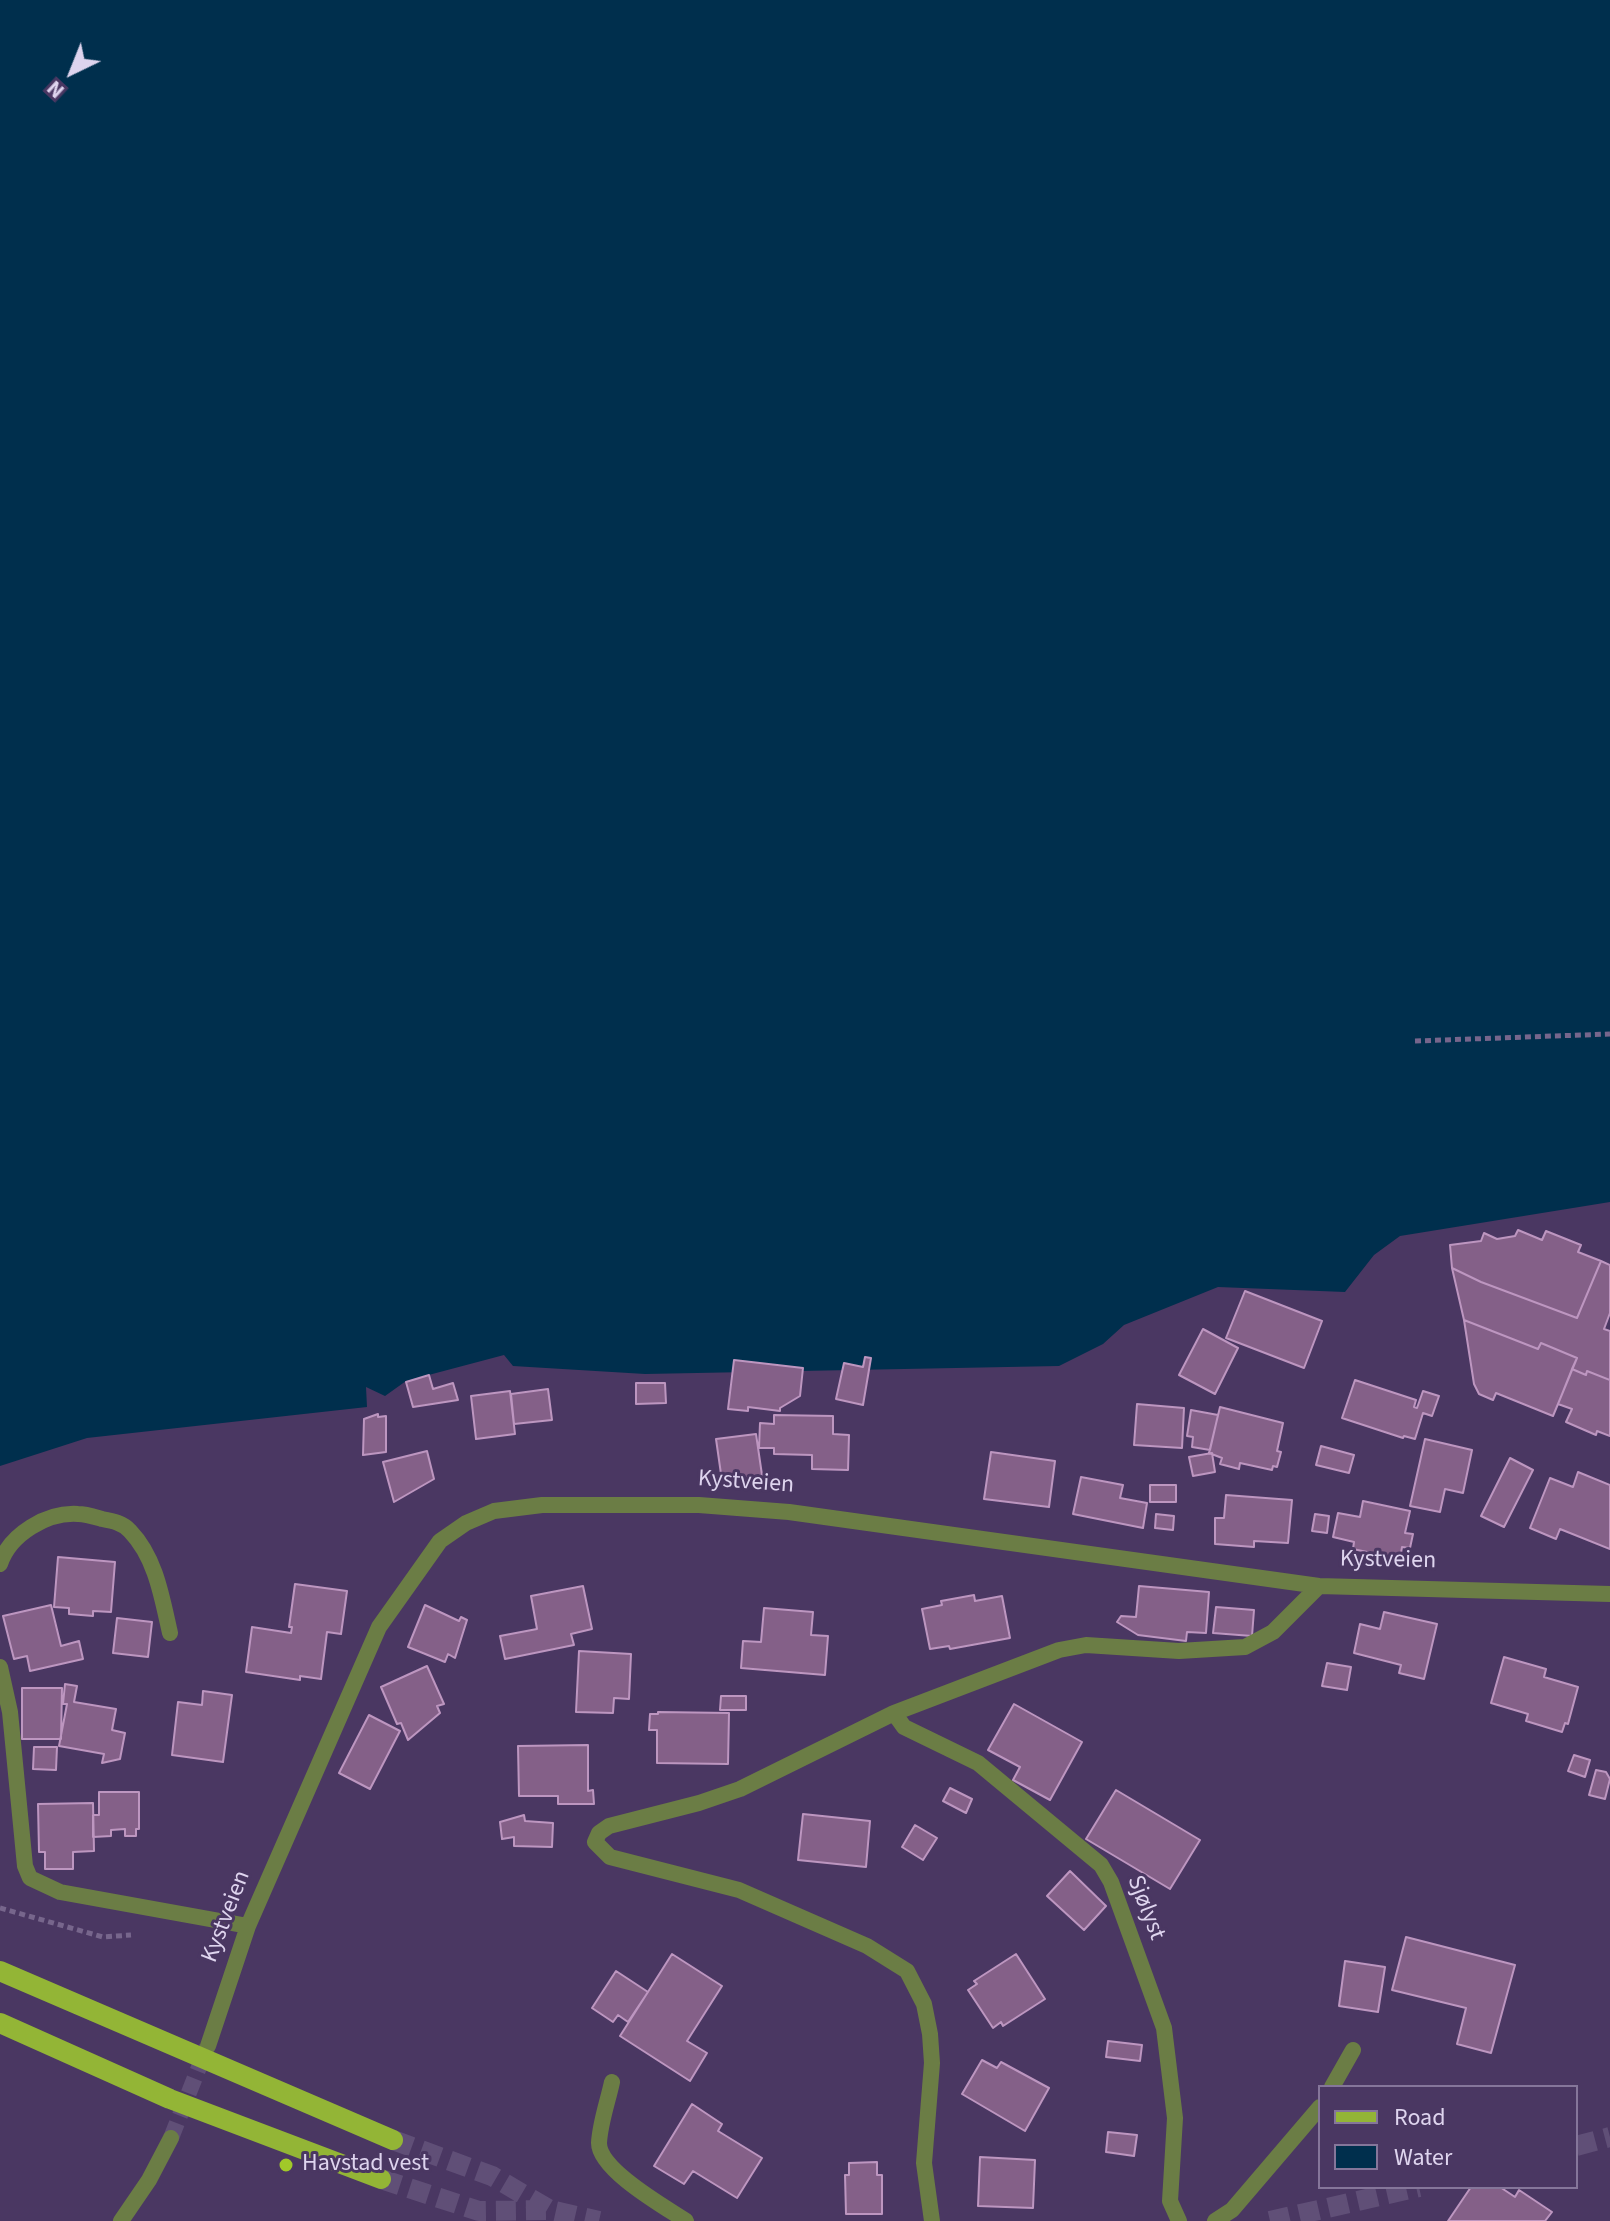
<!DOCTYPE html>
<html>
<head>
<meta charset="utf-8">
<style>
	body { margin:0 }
	#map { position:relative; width:1610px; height:2221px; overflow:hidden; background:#4a3762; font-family:"Source Sans 3",sans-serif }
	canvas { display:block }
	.legend { position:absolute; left:1318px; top:2085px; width:260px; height:104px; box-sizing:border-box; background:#4a3762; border:2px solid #85769a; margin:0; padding:10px 14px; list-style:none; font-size:24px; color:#ded4ee }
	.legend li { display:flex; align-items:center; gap:16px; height:40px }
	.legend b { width:40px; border:2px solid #85769a }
	.north { position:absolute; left:32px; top:32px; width:80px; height:80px; -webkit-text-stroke:6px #4a3762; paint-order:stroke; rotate:223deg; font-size:22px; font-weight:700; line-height:32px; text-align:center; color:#ded4ee }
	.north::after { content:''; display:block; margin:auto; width:28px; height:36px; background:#ded4ee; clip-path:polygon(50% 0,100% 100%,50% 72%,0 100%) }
</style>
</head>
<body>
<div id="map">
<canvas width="1610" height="2221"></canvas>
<ul class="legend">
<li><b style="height:10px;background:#93b536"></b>Road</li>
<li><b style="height:22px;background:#002f4d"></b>Water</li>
</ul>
<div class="north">N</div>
</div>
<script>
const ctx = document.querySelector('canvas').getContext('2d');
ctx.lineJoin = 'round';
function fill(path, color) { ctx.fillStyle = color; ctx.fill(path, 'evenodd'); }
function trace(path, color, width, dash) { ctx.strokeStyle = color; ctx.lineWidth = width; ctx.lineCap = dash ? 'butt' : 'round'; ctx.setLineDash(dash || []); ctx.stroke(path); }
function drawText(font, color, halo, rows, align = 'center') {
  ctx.font = font + ' "Source Sans 3",sans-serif'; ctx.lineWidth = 6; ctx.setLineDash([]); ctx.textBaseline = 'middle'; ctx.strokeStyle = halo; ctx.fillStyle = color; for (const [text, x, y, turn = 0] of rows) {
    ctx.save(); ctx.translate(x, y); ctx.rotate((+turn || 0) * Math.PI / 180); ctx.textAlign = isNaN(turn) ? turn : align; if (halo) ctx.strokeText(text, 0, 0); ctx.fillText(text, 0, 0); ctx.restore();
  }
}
fill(new Path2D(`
	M0,0H1610V1202L1400,1236L1374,1255L1345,1292L1218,1287L1124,1325L1103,1344L1059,1366L645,1374L513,1366L504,1355L406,1381L385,1396L366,1387L367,1407L87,1438L0,1466Z`), '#002f4d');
const building = new Path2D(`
	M1518,1230L1542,1240L1546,1231L1581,1245L1578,1252L1601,1261L1577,1318L1481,1282L1452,1268L1450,1245L1481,1241L1484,1233L1497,1239L1515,1236Z
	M1601,1261L1610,1265V1313L1604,1329L1610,1331V1380L1587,1371L1586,1375L1572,1369L1577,1358L1541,1343L1538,1349L1464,1320L1452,1268L1481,1282L1577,1318Z
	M1245,1291L1322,1321L1304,1368L1226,1338Z
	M1464,1320L1538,1349L1541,1343L1577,1358L1553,1416L1496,1393L1493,1400L1479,1394L1474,1384Z
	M1203,1329L1238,1348L1215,1394L1179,1375Z
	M865,1357L871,1358L863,1405L836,1399L844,1363L863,1367Z
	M734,1360L803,1368L800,1396L780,1408V1411L748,1407V1411L728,1409Z
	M1572,1369L1586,1375L1587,1371L1610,1380V1436L1597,1431L1596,1435L1566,1422L1572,1409L1558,1404Z
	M429,1375L433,1389L453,1383L458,1400L413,1407L406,1382Z
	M1355,1380L1416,1400L1414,1407L1417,1408L1423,1391L1439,1396L1432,1416L1423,1413L1415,1439L1404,1436L1403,1438L1342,1418Z
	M636,1383H665L666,1403L636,1404Z
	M548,1389L552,1420L514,1424L511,1394Z
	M510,1391L515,1434L476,1439L471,1396Z
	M1137,1404L1184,1408L1182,1448L1134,1445Z
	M1220,1407L1283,1423L1277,1451L1281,1452L1277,1467L1273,1466L1272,1470L1240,1463L1239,1469L1220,1464L1222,1458L1209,1453Z
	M1191,1410L1218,1415L1210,1450L1192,1447L1193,1437L1187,1436Z
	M378,1414V1417L386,1416V1452L363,1455L364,1419Z
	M774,1415L833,1416V1434L849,1435L848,1470L812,1469V1455L774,1454V1448H759L760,1423L774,1424Z
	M756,1434L762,1475L722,1481L716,1439Z
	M1425,1439L1472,1450L1463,1493L1445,1489L1440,1512L1410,1506Z
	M1321,1446L1354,1455L1349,1473L1316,1465Z
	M427,1451L434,1479L394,1502L383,1462Z
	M991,1452L1055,1461L1049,1507L984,1499Z
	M1212,1453L1215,1472L1193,1476L1189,1457Z
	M1510,1458L1533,1470L1504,1527L1481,1516Z
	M1578,1472L1610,1485V1549L1560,1529L1556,1539L1530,1528L1550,1478L1573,1487Z
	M1081,1477L1123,1485L1120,1498L1147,1503L1143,1528L1073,1514Z
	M1150,1485H1176V1502H1150Z
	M1226,1495L1292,1500L1288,1543L1254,1541V1547L1215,1544V1518H1224Z
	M1363,1501L1410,1511L1405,1533L1413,1534L1410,1548L1402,1547L1400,1559L1353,1549L1354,1542L1333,1537L1338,1513L1360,1517Z
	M1156,1514L1174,1516L1173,1530L1155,1528Z
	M1315,1514L1329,1516L1327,1533L1312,1531Z
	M58,1557L115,1562L111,1612L93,1611V1616L69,1614V1608L54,1607Z
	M295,1584L347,1591L341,1634L327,1632L321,1679L300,1676V1680L246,1672L252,1627L291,1633L292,1627H289Z
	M583,1586L592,1629L571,1634L574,1645L505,1659L500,1636L537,1629L531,1596Z
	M1139,1586L1209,1592L1206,1633L1187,1632L1186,1641L1138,1635L1117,1622L1121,1616L1136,1617Z
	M974,1595L975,1601L1002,1596L1010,1638L950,1649L949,1646L930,1649L922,1609L942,1605L941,1601Z
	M51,1605L61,1646L79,1641L83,1659L30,1671L27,1656L14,1659L3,1616Z
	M425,1605L459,1621L461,1617L467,1620L455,1658L448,1654L445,1662L408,1647Z
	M1216,1607L1254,1610L1252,1636L1213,1633Z
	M764,1608L813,1612L811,1635L828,1636L825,1675L741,1668L743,1641L761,1642Z
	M1384,1612L1437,1624L1424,1679L1399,1673L1401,1665L1354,1653L1360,1624L1380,1629Z
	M117,1618L152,1622L148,1657L113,1653Z
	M579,1651L631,1654L629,1699L614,1698L613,1713L576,1712Z
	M1504,1657L1546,1669L1544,1677L1578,1687L1568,1724L1565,1723L1562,1732L1526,1721L1528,1714L1491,1703Z
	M1327,1663L1351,1667L1347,1690L1322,1686Z
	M427,1666L444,1704L437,1706L440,1713L408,1740L401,1723L397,1724L381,1687Z
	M65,1684L77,1686L74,1702L116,1709L112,1730L125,1733L120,1759L102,1763L104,1754L59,1746L67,1704H63Z
	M22,1688H62L61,1739H22Z
	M203,1691L232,1695L223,1762L172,1755L178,1702L202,1705Z
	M721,1696H746V1710H720Z
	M1014,1704L1082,1742L1050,1800L1013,1780L1020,1767L988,1750Z
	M658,1712L729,1713L728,1764L657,1763V1730H649L650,1714H658Z
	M369,1715L400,1731L370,1789L339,1773Z
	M588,1745V1791L593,1790L594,1804H558V1796H519L518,1746Z
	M34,1747H57L56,1770L33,1769Z
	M1574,1755L1590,1760L1585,1777L1568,1771Z
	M1596,1770L1606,1772L1610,1779L1605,1799L1589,1795Z
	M950,1788L972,1799L966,1813L943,1801Z
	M1116,1790L1200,1840L1170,1889L1086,1839Z
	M99,1792H139V1829H136V1836H125V1829L111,1830V1836L93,1837V1815H99Z
	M93,1803L94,1851L73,1852V1869H45V1852H39L38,1804Z
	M803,1814L870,1821L866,1867L798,1860Z
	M524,1815L525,1821L553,1823L552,1847L514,1846V1837L502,1839L500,1822Z
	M915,1825L937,1838L923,1860L902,1847Z
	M1070,1871L1106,1906L1084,1930L1047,1896Z
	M1406,1937L1515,1965L1491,2053L1457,2044L1466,2008L1392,1990Z
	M672,1954L722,1986L687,2041L707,2053L690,2081L620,2036Z
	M1016,1954L1045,1999L1003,2026L1001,2022L993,2028L968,1990L977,1984L974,1981Z
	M1345,1961L1385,1967L1378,2012L1339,2006Z
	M616,1971L648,1992L628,2022L618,2015L613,2022L592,2008Z
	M1108,2041L1142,2045L1140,2061L1106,2057Z
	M982,2060L997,2068L1001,2062L1049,2088L1025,2131L962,2094Z
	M692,2104L722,2124L718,2131L762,2158L737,2198L693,2171L684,2184L654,2166Z
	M1108,2132L1137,2135L1134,2156L1106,2152Z
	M980,2157L1035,2160L1033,2208L978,2206Z
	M877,2162V2175H882V2214H846L845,2175H849V2163Z
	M1471,2187H1500L1515,2197L1519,2190L1552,2212L1545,2221H1448Z`);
fill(building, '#846088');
trace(building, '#bd96c0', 2);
trace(new Path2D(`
	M171,2138L207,2047`), '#604f77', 16, [16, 8]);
trace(new Path2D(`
	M393,2140L492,2176L550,2210
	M1576,2146L1610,2137
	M381,2179L479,2211L550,2210L599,2221
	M1270,2221L1419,2187`), '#604f77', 20, [20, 10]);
trace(new Path2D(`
	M1415,1041L1610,1034
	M0,1908L103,1937L131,1935`), '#77668c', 5, [6, 4]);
trace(new Path2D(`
	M0,1564C10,1534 47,1512 78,1514C86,1514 95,1517 102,1519C113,1521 123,1523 130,1531C156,1558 162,1598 170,1633
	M0,1667L10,1712L25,1866L30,1878L60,1892L248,1926
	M894,1713L904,1727L978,1763L1101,1865L1111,1882L1164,2028L1175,2118L1170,2201L1179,2221
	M208,2046L248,1926L379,1627L440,1541L466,1523L494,1511L542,1505H699L789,1512L1319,1586L1610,1594
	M612,2082C608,2101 600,2123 599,2143C599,2170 665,2207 686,2221
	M1332,2087L1353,2050
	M121,2221L149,2180L171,2138
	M932,2221L924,2163L932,2063L930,2034L924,2004L907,1971L867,1946L739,1890L610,1857L595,1842L599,1833L609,1826L699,1803L740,1789L894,1713L1059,1650L1086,1645L1179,1651L1245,1647L1273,1632L1319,1586
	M1215,2221L1232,2210L1320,2107`), '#6b7d45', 16);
trace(new Path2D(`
	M0,1971L393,2140
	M0,2023L170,2099L381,2179`), '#93b536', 20);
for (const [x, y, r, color] of [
	[286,2165,8,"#a1c929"]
]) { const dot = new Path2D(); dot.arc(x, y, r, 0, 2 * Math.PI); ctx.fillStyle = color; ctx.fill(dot); trace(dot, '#4a3762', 3); }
drawText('24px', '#ded4ee', '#4a3762', [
	["Kystveien",746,1483,4],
	["Kystveien",1388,1561,1],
	["Sjølyst",1145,1908,69],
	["Kystveien",227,1917,-69]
]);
drawText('24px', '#ded4ee', '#4a3762', [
	["Havstad vest",302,2165]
], 'left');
</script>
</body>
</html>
